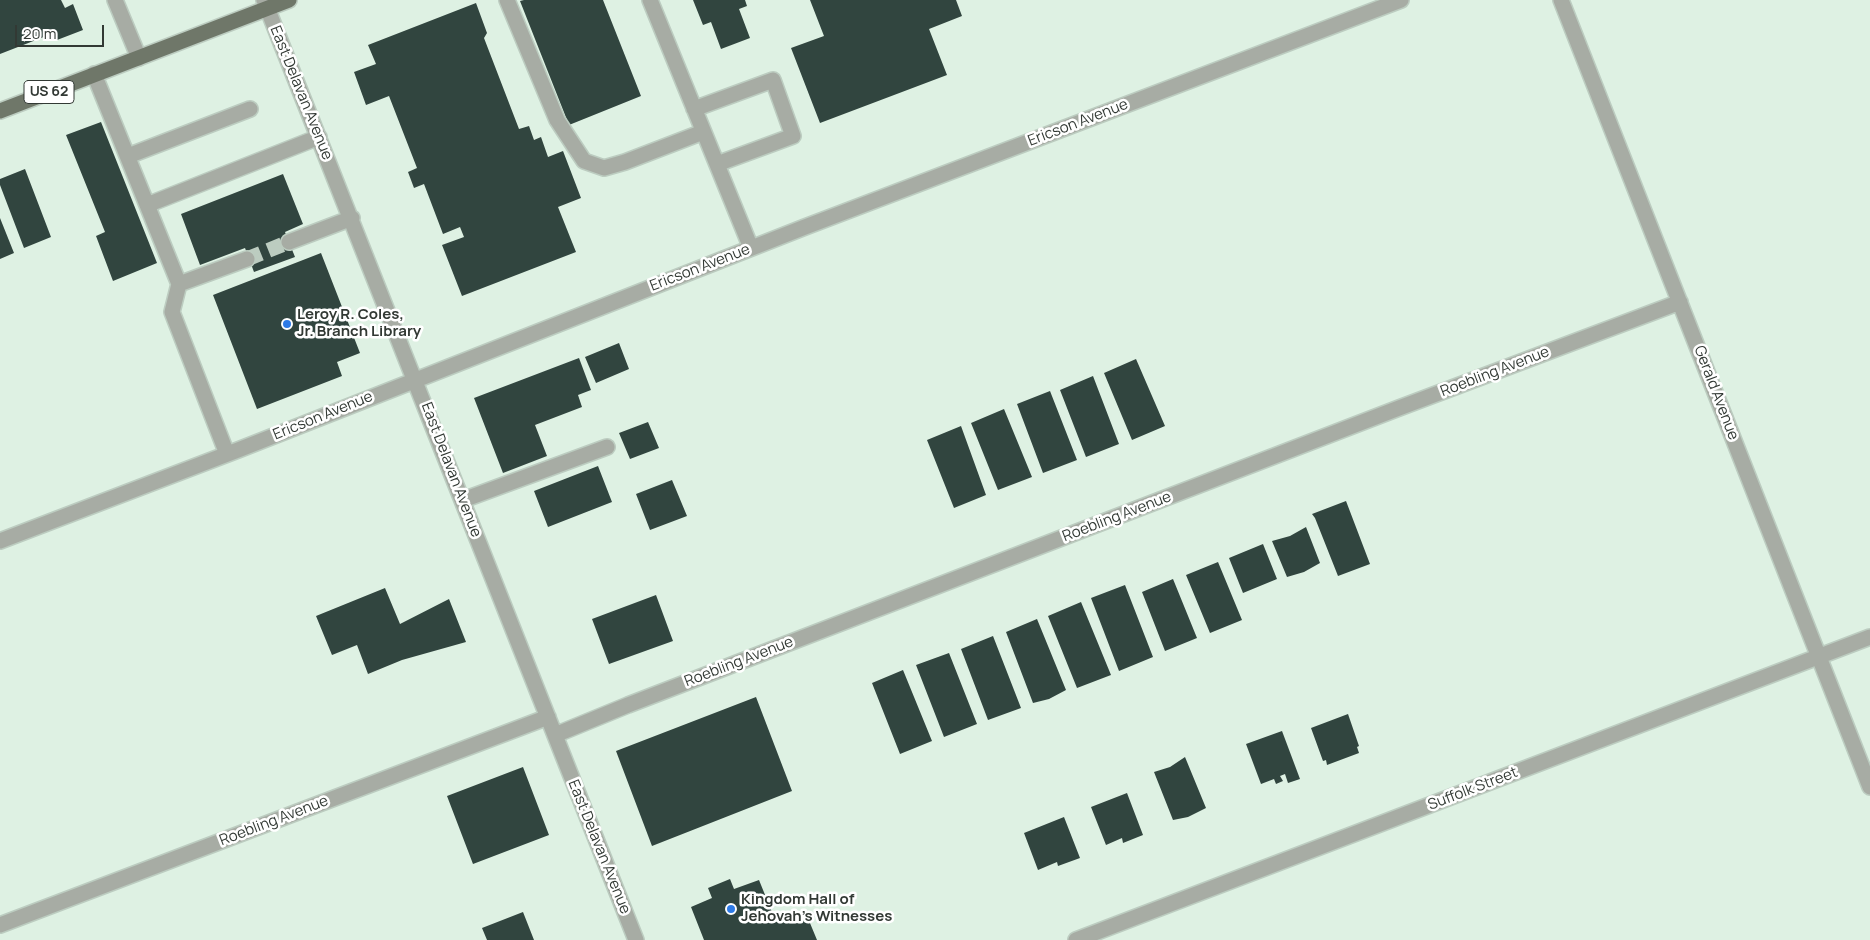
<!DOCTYPE html>
<html>
<head>
<meta charset="utf-8">
<style>
	body { margin:0 }
	#map { position:relative; width:1870px; height:940px; overflow:hidden; background:#def1e3; font-family:Manrope,sans-serif }
	canvas { display:block }
	.scale { position:absolute; left:15px; top:25px; width:89px; height:22px; box-sizing:border-box; border:2px solid #323934; border-top:0; padding-left:6px; font-size:15px; line-height:18px; white-space:nowrap; color:#323934; -webkit-text-stroke:4px #fff; paint-order:stroke }
</style>
</head>
<body>
<div id="map">
<canvas width="1870" height="940"></canvas>
<div class="scale">20 m</div>
</div>
<script>
const ctx = document.querySelector('canvas').getContext('2d');
ctx.lineJoin = 'round';
function fill(path, color) { ctx.fillStyle = color; ctx.fill(path, 'evenodd'); }
function trace(path, color, width, dash) { ctx.strokeStyle = color; ctx.lineWidth = width; ctx.lineCap = dash ? 'butt' : 'round'; ctx.setLineDash(dash || []); ctx.stroke(path); }
function drawText(font, color, halo, rows, align = 'center') {
  ctx.font = font + ' Manrope,sans-serif'; ctx.lineWidth = 5; ctx.setLineDash([]); ctx.textBaseline = 'middle'; ctx.strokeStyle = halo; ctx.fillStyle = color; for (const [text, x, y, turn = 0] of rows) {
    ctx.save(); ctx.translate(x, y); ctx.rotate((+turn || 0) * Math.PI / 180); ctx.textAlign = isNaN(turn) ? turn : align; if (halo) ctx.strokeText(text, 0, 0); ctx.fillText(text, 0, 0); ctx.restore();
  }
}
fill(new Path2D(`
	M0,0H61L65,8L73,4L83,30L57,40L54,33L0,54Z
	M524,0H603L641,96L569,125L520,1Z
	M693,0H745L747,6L739,9L750,38L721,49L711,22L703,25Z
	M810,0H956L962,16L929,29L947,75L820,123L791,48L824,36Z
	M476,3L487,33L484,38L519,129L529,126L534,140L541,137L548,157L563,151L581,198L558,207L576,252L462,296L442,245L464,237L460,227L443,234L424,184L414,188L408,172L417,168L389,96L366,105L354,72L376,64L368,45Z
	M101,122L157,263L113,281L96,236L105,232L66,135Z
	M25,169L51,237L24,248L0,185V179Z
	M283,174L303,224L285,232L295,257L254,272L245,248L200,265L181,214Z
	M0,218L14,253L0,259Z
	M321,253L360,353L337,362L342,376L257,409L213,295Z
	M619,343L629,369L596,383L585,357Z
	M579,358L591,390L578,395L582,407L535,425L547,456L503,473L474,398Z
	M1136,359L1165,426L1132,440L1104,373Z
	M1093,376L1119,444L1086,457L1060,390Z
	M1050,391L1077,460L1043,473L1017,404Z
	M1004,409L1032,477L998,490L971,423Z
	M648,422L659,448L630,459L619,433Z
	M961,426L986,495L954,508L927,440Z
	M598,466L612,502L548,527L534,491Z
	M672,480L687,516L650,530L636,494Z
	M1346,501L1370,564L1338,576L1315,518L1312,514Z
	M1306,527L1320,563L1304,572L1287,577L1272,541L1290,536Z
	M1263,544L1277,579L1243,593L1229,558Z
	M1218,562L1242,620L1210,633L1186,575Z
	M1173,579L1197,638L1165,651L1142,592Z
	M1125,585L1153,657L1119,671L1091,598Z
	M385,588L400,624L449,599L466,642L402,660L368,674L357,645L332,655L316,616Z
	M656,595L673,641L609,664L592,619Z
	M1081,602L1111,675L1077,688L1048,616Z
	M1037,619L1066,690L1049,699L1033,703L1006,632Z
	M993,636L1021,708L988,720L961,649Z
	M949,653L977,724L944,737L916,665Z
	M903,670L932,741L900,754L872,683Z
	M756,697L792,791L652,846L616,751Z
	M1348,714L1359,746L1357,747L1359,753L1327,765L1326,760L1323,761L1311,728Z
	M1282,731L1300,779L1288,783L1285,774L1280,776L1283,781L1276,784L1274,779L1261,784L1246,744Z
	M1185,757L1206,808L1188,817L1173,820L1154,772L1170,767Z
	M523,767L549,835L473,864L447,796Z
	M1127,793L1143,835L1123,843L1122,838L1106,845L1091,807Z
	M1064,817L1080,858L1058,866L1057,862L1038,870L1024,833Z
	M730,879L734,889L759,880L776,922L805,911L817,940H704L691,907L712,898L708,888Z
	M523,912L534,940H487L482,928Z`), '#31453f');
trace(new Path2D(`
	M247,259L289,242`), '#bcccc0', 15, [15, 8]);
const minor = new Path2D(`
	M115,0L139,58
	M264,0L636,940
	M507,0L557,120L584,161L604,168L625,162L703,132
	M650,0L751,248
	M1561,0L1870,787
	M94,74L179,284L172,312L227,454
	M694,109L773,80L793,136L717,164
	M128,156L250,109
	M147,205L319,137
	M289,242L352,218
	M179,284L247,259
	M463,500L607,447
	M0,541L238,450L805,227L1401,0
	M555,735L628,705L1399,408L1680,302
	M0,925L548,717
	M1076,940L1870,637`);
const major = new Path2D(`
	M0,111L289,0`);
trace(minor, '#bcccc0', 18);
trace(major, '#bcccc0', 18);
trace(minor, '#a7aca4', 15);
trace(major, '#6f7769', 15);
for (const [x, y, r, color] of [
	[287,324,5,"#2d7ae6"],
	[731,909,5,"#2d7ae6"]
]) { const dot = new Path2D(); dot.arc(x, y, r, 0, 2 * Math.PI); ctx.fillStyle = color; ctx.fill(dot); trace(dot, '#fff', 2); }
for (const [x, y, w] of [
	[49,92,50]
]) { const box = new Path2D(); box.roundRect(x - w / 2, y - 11.5, w, 23, 4); ctx.fillStyle = '#fff'; ctx.fill(box); trace(box, '#323934', 1); }
drawText('bold 14px', '#323934', null, [
	["US 62",49,92]
]);
drawText('15px', '#323934', '#fff', [
	["East Delavan Avenue",301,93,68],
	["Ericson Avenue",1078,123,-21],
	["Ericson Avenue",700,268,-21],
	["Roebling Avenue",1495,372,-21],
	["Gerald Avenue",1716,393,69],
	["Ericson Avenue",323,416,-22],
	["East Delavan Avenue",451,470,69],
	["Roebling Avenue",1117,517,-21],
	["Roebling Avenue",739,662,-21],
	["Suffolk Street",1473,789,-21],
	["Roebling Avenue",274,821,-21],
	["East Delavan Avenue",599,847,68]
]);
drawText('bold 15px', '#323934', '#fff', [
	["Leroy R. Coles,",297,315],
	["Jr. Branch Library",297,332],
	["Kingdom Hall of",741,900],
	["Jehovah’s Witnesses",741,917]
], 'left');
</script>
</body>
</html>
